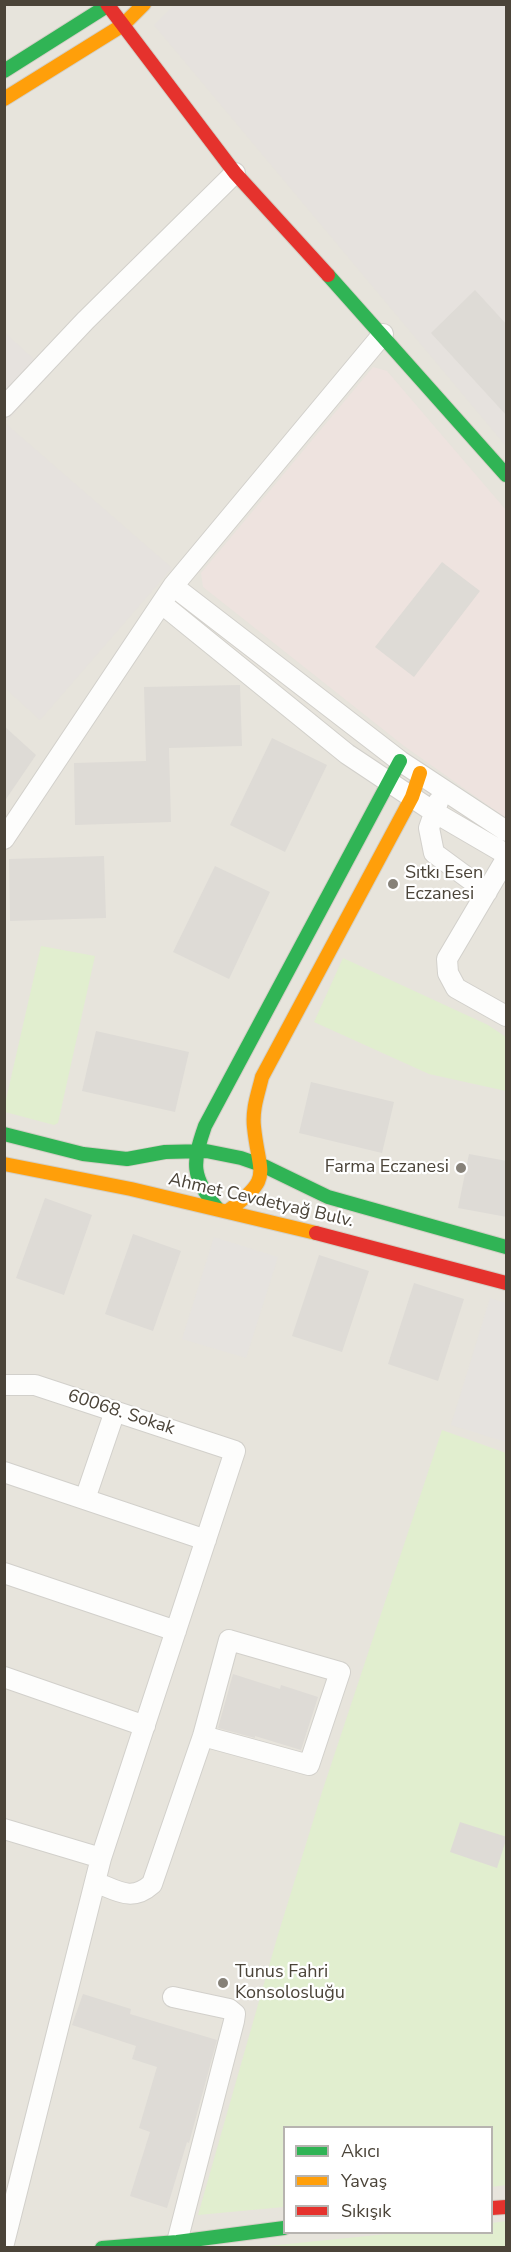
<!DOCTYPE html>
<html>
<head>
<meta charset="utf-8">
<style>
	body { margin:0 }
	#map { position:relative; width:511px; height:2252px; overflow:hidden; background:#f4f2ee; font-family:"Nunito Sans",sans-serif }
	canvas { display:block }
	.frame { position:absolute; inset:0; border:6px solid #4b4439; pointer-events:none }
	.legend { position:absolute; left:283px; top:2126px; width:210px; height:108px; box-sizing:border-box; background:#fff; border:2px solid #b7b4b0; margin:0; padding:8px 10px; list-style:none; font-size:18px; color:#4b4439 }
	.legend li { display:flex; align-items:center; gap:12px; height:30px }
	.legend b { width:30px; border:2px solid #b7b4b0 }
</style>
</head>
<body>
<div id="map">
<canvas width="511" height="2252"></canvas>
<div class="frame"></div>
<ul class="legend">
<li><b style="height:8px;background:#30b455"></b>Akıcı</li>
<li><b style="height:8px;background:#ff9f0a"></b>Yavaş</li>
<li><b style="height:8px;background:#e5322d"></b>Sıkışık</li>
</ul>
</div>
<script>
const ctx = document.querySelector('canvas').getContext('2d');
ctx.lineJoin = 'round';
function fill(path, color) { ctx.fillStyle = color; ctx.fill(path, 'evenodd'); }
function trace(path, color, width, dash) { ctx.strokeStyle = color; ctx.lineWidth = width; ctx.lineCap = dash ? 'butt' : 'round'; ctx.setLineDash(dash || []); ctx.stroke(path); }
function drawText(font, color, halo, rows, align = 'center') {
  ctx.font = font + ' "Nunito Sans",sans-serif'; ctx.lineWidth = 4.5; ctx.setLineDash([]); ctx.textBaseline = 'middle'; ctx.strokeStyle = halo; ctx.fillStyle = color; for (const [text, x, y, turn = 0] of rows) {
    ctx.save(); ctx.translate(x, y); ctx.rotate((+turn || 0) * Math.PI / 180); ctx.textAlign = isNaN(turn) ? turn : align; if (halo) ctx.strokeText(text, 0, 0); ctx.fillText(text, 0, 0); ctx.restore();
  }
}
fill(new Path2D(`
	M5,5H506V2247L5,2248ZM284,2128H492V2232H284Z`), '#e7e4dc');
fill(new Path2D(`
	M174,5H506V446L154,25Z
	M4,332L50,374L5,423L172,568L40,720L5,688Z`), '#e6e2de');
fill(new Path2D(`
	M373,367L387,371L506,510V818L404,746L203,587L201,573Z`), '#eee3df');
fill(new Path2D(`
	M41,946L95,956L58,1123L54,1125L5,1112V1104Z
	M343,958L488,1025L506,1037V1091L429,1074L314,1022Z
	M442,1430L506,1453V2185L492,2187V2128H284V2207L198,2215L277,1938L322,1792Z
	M506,2221V2246L248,2248L397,2233L492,2232V2223Z`), '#e1eecf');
fill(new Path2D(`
	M214,1237L278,1257L246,1358L182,1339Z
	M490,1298L506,1303V1442L451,1425Z`), '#e6e3df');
fill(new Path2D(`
	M475,290L507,325V416L431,333Z
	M442,562L480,591L414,677L375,647Z
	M240,685L242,746L169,748L171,822L75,825L74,763L146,761L144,687Z
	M4,726L36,755L4,802Z
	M272,738L327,765L285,852L230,825Z
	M104,856L106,918L10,921L9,859Z
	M215,866L270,892L229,979L173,952Z
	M96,1031L189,1052L175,1112L82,1091Z
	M311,1082L394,1102L382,1153L299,1133Z
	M469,1154L507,1161V1217L458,1208Z
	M45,1198L92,1215L64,1295L16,1278Z
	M133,1234L181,1251L153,1331L105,1314Z
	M319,1255L369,1271L342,1352L292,1336Z
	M414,1283L464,1299L438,1381L388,1364Z
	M233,1674L280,1689L281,1685L318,1697L301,1750L255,1736V1738L218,1728Z
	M460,1822L507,1837L497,1868L450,1852Z
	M83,1994L131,2009L130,2014L217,2040L189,2143L187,2142L167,2208L130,2196L150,2132L139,2128L157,2067L132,2059L136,2046L72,2025Z`), '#dedbd6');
const street = new Path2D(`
	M4,407L85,321L235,173
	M173,586L400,761L506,831
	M162,604L347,754L434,812L506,854
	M438,802L429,828L434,853L487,892
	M4,839L173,586L383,334
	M506,859L447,959L448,973L456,988L506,1016
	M4,1385H35L235,1451L101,1858L4,2243
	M4,1472L206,1540
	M85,1499L115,1411
	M4,1573L176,1631
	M4,1677L145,1726
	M4,1829L101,1858
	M95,1882C118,1891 132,1902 152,1884L203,1736L229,1640L340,1672L309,1765L203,1736
	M173,1997L229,2009L235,2014L234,2021L177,2242`);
const fast = new Path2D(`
	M4,71L110,4
	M328,275L506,475
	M4,1134L83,1154L127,1159L165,1152L206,1151L241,1158L264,1166L328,1197L506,1247
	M217,1208C191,1177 192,1163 205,1126L400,761
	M102,2248L177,2242L284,2228`);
const slow = new Path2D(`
	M4,99L123,25L144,4
	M4,1164L131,1189L316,1233
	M228,1211C274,1177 259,1176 254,1127C252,1109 258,1094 262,1077L412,797L420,773`);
const jam = new Path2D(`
	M107,4L235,173L328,275
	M316,1233L506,1283
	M492,2208L506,2207`);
trace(street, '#d2d0cb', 22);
trace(fast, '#d3cfc5', 16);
trace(slow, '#d3cfc5', 16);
trace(jam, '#d3cfc5', 16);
trace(street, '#fdfdfc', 20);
trace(fast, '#30b455', 14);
trace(slow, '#ff9f0a', 14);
trace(jam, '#e5322d', 14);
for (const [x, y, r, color] of [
	[393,884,6,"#868178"],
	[461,1168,6,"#868178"],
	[223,1983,6,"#868178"]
]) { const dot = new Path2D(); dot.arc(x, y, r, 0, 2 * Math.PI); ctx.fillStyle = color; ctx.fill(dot); trace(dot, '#fff', 2); }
drawText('18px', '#4b4439', '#fff', [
	["Sıtkı Esen",405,874],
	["Eczanesi",405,895],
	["Farma Eczanesi",449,1168,"right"],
	["Tunus Fahri",235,1973],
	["Konsolosluğu",235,1994]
], 'left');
drawText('18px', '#4b4439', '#fff', [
	["Ahmet Cevdetyağ Bulv.",261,1201,13],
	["60068. Sokak",121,1413,18]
]);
</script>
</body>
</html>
